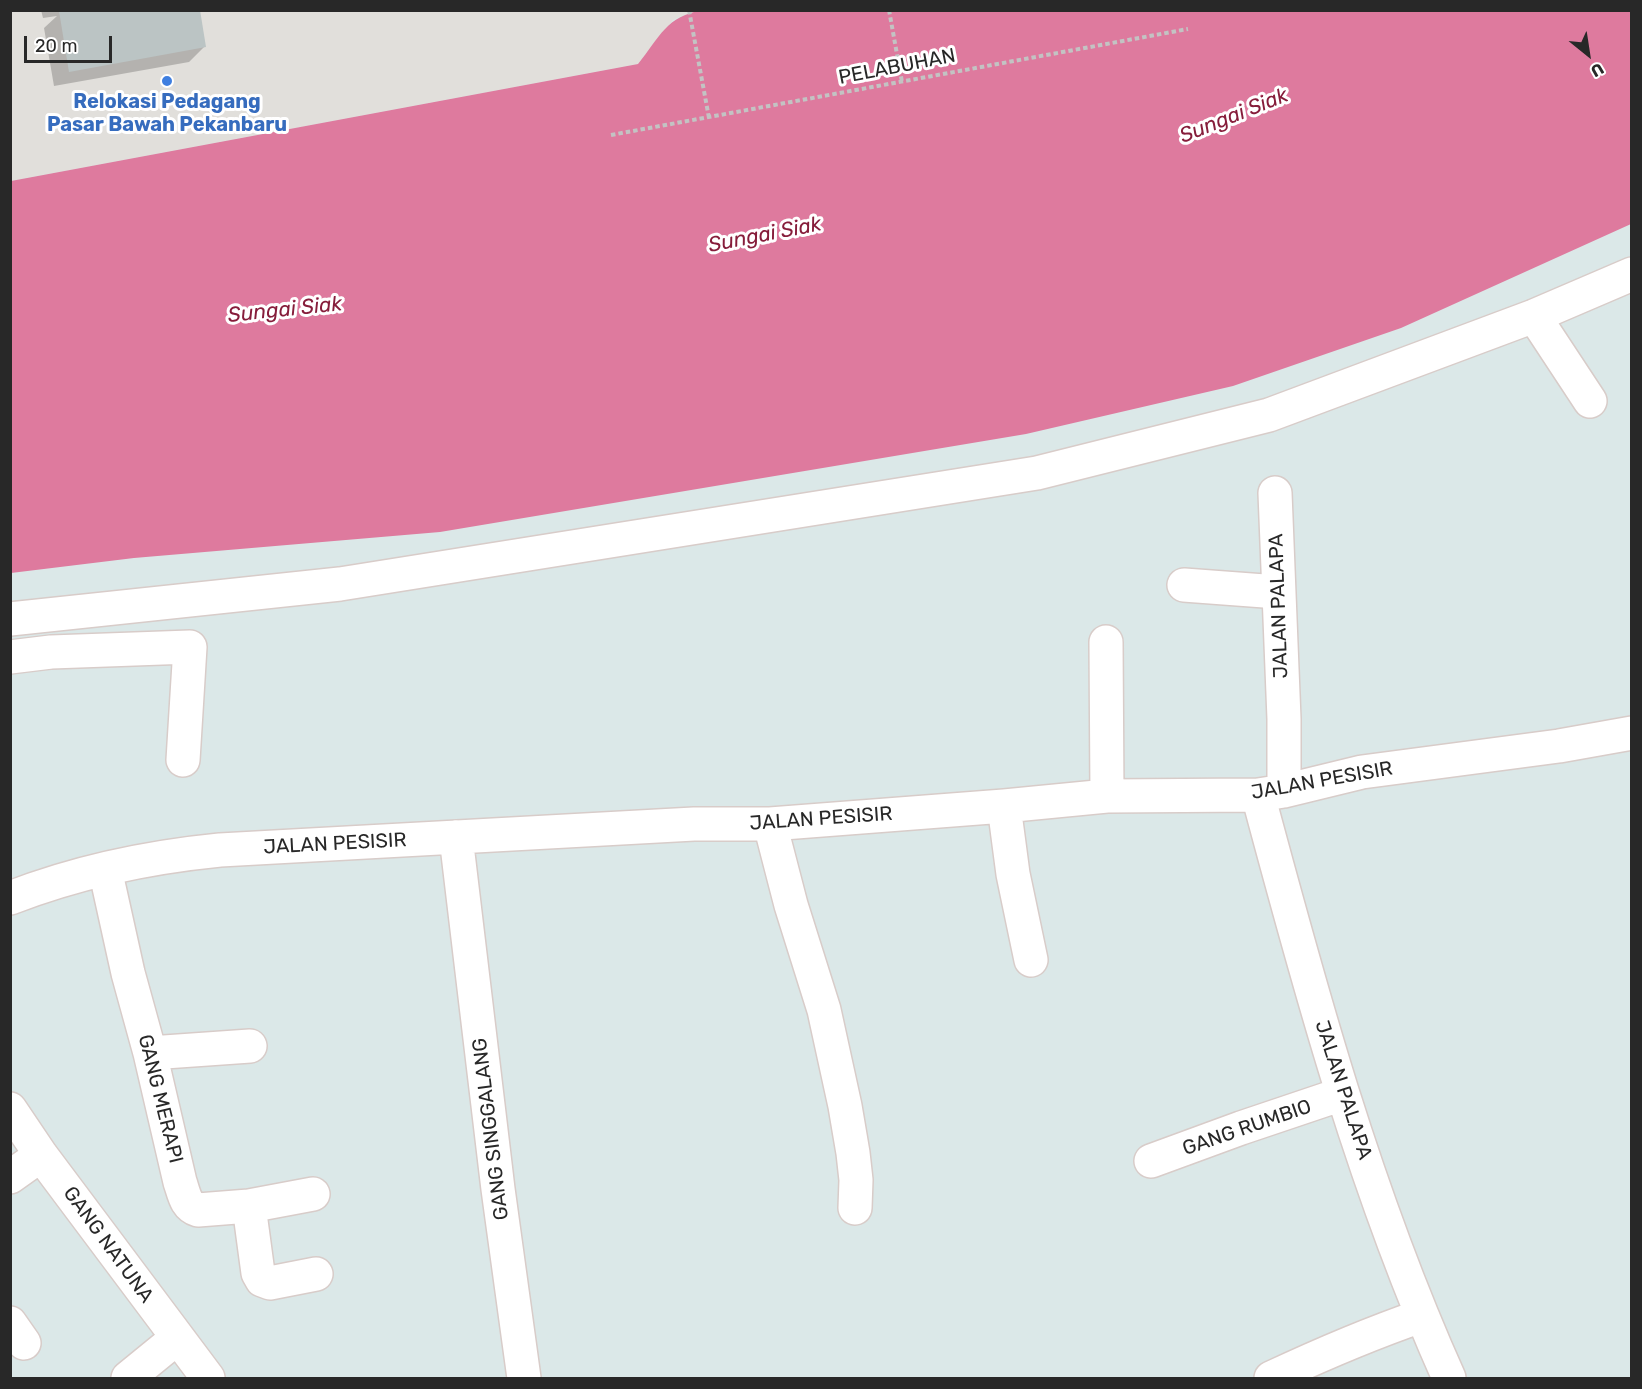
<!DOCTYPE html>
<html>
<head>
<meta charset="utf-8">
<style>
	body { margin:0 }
	#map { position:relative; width:1642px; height:1389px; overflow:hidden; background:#dbe8e8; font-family:Rubik,sans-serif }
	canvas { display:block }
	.frame { position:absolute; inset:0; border:12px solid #282828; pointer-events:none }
	.north { position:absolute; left:1558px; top:24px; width:60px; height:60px; -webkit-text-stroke:4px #fff; paint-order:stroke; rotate:150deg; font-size:16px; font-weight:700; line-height:24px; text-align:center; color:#282828 }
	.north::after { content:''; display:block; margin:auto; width:21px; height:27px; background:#282828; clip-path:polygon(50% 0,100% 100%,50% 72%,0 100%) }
	.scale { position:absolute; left:24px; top:36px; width:88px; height:27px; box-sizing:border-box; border:3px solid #282828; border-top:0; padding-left:8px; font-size:18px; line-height:21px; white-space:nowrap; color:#282828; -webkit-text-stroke:4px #fff; paint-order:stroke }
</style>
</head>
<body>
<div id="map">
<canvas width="1642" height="1389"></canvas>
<div class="frame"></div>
<div class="north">U</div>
<div class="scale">20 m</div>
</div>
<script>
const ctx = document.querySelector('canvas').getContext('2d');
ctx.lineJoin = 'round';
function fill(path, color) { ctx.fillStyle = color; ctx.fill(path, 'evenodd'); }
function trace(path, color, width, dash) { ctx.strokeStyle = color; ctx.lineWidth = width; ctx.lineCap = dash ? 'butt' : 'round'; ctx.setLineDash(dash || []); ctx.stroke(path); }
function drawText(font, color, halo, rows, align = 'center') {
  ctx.font = font + ' Rubik,sans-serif'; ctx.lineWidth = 6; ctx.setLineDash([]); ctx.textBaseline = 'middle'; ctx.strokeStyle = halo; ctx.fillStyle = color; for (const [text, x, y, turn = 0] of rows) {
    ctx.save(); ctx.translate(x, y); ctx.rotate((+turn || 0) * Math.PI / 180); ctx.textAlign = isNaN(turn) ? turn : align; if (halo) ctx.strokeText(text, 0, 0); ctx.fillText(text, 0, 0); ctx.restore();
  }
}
fill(new Path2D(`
	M11,11H703L689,13L673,20L638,64L11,181Z`), '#e1dfdb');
fill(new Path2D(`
	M703,10L1631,11V224L1401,328L1233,386L1026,434L440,532L134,558L11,573V181L638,64C660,37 666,16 703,10Z`), '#de7a9e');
fill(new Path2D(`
	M41,10H198L204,47L189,62L54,86L44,28L57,16L43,18Z`), '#0003');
fill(new Path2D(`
	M200,10L206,47L69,72L59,11Z`), '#bbc4c4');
const minor = new Path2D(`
	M1534,316L1590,401
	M1275,493L1284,719V791
	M1184,585L1278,592
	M10,619L340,584L1037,473L1269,415L1534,316L1632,274
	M1106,642L1107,796
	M10,657L51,652L190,647L183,760
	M1258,795C1311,993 1365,1191 1449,1378
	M1004,806L1013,874L1031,960
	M770,824L791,905L824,1010L845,1106L853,1153L856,1180L855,1208
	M456,837L498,1189L524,1378
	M105,869L128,973L150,1053L180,1182C184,1193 185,1206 198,1210L249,1206L313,1194
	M10,898C77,872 149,857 220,850L694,824H770L1004,806L1107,796L1258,795L1284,791L1362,772L1559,746L1632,733
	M150,1053L250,1046
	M10,1109L41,1155L208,1378
	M1151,1161L1241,1128L1342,1094
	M10,1177L41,1155
	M249,1206L258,1273L262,1280L270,1283L316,1274
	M10,1323L24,1343
	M128,1378L177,1338
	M1271,1378C1320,1355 1369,1334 1421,1316`);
trace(minor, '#d8ccc9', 36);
trace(new Path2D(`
	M689,10L709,118
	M889,10L902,82
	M611,135L1188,29`), '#c3c3c3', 4, [4.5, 3]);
trace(minor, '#fff', 33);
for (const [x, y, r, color] of [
	[167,81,6,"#3f7fe0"]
]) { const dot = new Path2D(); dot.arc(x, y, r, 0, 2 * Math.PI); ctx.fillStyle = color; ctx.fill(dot); trace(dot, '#fff', 2); }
drawText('20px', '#282828', '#fff', [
	["PELABUHAN",897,67,-11],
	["JALAN PALAPA",1279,606,-92],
	["JALAN PESISIR",1322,781,-10],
	["JALAN PESISIR",821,819,-4],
	["JALAN PESISIR",335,844,-3],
	["JALAN PALAPA",1343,1090,72],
	["GANG MERAPI",160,1099,76],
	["GANG RUMBIO",1247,1128,-19],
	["GANG SINGGALANG",491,1129,-97],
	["GANG NATUNA",108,1245,54]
]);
drawText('bold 20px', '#366cbe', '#fff', [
	["Relokasi Pedagang",167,102],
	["Pasar Bawah Pekanbaru",167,125]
]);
drawText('italic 21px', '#861d3b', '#fff', [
	["Sungai Siak",1234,116,-22],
	["Sungai Siak",765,235,-11],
	["Sungai Siak",285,310,-6]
]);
</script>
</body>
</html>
